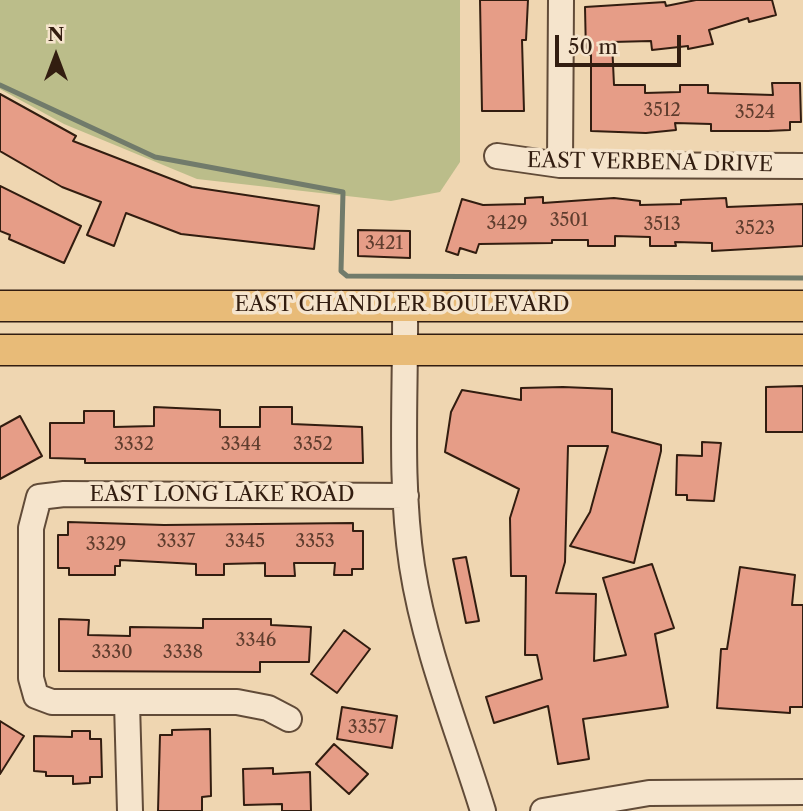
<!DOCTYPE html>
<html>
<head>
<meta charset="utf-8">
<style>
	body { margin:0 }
	#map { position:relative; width:803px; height:811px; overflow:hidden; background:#efd6b1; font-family:"Libre Caslon Text",serif }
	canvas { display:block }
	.north { position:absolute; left:21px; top:21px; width:70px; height:70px; -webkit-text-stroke:5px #f5e4cc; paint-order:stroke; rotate:0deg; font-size:19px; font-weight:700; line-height:28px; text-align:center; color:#321d10 }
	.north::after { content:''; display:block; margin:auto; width:24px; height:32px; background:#321d10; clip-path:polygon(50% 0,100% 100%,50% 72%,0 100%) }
	.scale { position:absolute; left:555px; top:35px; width:126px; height:32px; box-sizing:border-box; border:4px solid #321d10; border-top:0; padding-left:9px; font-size:21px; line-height:24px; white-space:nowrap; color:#321d10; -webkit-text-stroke:5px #f5e4cc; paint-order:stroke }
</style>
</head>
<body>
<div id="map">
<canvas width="803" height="811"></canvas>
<div class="north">N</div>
<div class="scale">50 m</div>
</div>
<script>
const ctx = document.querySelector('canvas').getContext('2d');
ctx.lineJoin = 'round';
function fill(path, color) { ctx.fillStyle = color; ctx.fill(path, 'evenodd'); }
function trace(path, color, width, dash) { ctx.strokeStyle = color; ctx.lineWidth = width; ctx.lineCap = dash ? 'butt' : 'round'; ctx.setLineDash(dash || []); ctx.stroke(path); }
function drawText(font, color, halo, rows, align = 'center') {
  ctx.font = font + ' "Libre Caslon Text",serif'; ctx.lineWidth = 7; ctx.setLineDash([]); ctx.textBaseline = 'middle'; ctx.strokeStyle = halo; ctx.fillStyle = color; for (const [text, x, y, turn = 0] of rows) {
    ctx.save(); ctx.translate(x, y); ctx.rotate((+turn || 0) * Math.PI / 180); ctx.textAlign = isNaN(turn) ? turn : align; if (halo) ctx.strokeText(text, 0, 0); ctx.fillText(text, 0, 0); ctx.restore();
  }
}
fill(new Path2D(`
	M0,0H460V162L440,192L391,201L197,179L64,124L0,89Z`), '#bbbd8a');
trace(new Path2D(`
	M0,85L155,157L343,192L341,271L347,276L803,278`), '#717b6b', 5);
const building = new Path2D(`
	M480,0H528L526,40H522L524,111H482Z
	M696,0H772L776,15L749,22L748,18L709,30L713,44L688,49V46L652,50L651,41L612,42L614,85H645V93L680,92V85H708V93L773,95L772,83H800L801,122H790V130L768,131H711V124L675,123L676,130L646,133L591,131V55H586L585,7L665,2L666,6Z
	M0,94L76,136L73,141L192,187L319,206L314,249L181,234L126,213L114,246L87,235L101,202L62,187L0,151Z
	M0,186L81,226L64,263L9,239L10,235L0,231Z
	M543,197V203L614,198L640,201V205L681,204V200L726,198L727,207L803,204V246L712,251V243L675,242L676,246H650V237L615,236V246H588V240H552V243L479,244L476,253L460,248L458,255L446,251L462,199L483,205L525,204V198Z
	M358,230L410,231V258L358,256Z
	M803,386V432H766V387Z
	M563,387L612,389V432L661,445V451L634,563L570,546L590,512L608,446H568L565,562L556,593L596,594L594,661L626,655L603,578L652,564L674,628L655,634L668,707L583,719L589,759L558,764L548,706L494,723L486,697L542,679L537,655H525L526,576H511L510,518L519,489L445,452L451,412L462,390L521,400V388Z
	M154,407L220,410V427H260V407H292V424L362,427L363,463H85V459L50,458V423H84V411H114V427L154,426Z
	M20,416L42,456L0,479V427Z
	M702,442L721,443L714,501L687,500V495H676L677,455L702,456Z
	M68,522L164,525L353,523V531H363V569H352V575H334L335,563H294L295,576H265V563L224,564V575H196V564L120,560V566H115V575H69V568H58V535H68Z
	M466,557L479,621L466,623L453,559Z
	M740,567L795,575L792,605H803V707H790V713L717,708L721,649H727Z
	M59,619L89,620L88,635L130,636V627L203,628V619H271V625L311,627L309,662H260V672L59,671Z
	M344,630L370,649L337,693L311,674Z
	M342,707L397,716L392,748L337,739Z
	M0,721L24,736L0,774Z
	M210,729L211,796L202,797V811H158L160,735H172V730Z
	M72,731H90V739H101L102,777H90V783L73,784V776H46V772L34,771V736L72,737Z
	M334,744L368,774L349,794L316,764Z
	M273,768V774L310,772L311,811H282V804L244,805L243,769Z`);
fill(building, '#e69d87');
trace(building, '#321d10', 2);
const minor = new Path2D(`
	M497,156L560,165L803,166
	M560,165L561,0
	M405,305C406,392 399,480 412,566C425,650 458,730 483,811
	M127,703L130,811
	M289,719L268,708L237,702H52L36,696L31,678V528L39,497L64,494L406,496
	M543,811L649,793L803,792`);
const major = new Path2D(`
	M0,306H803
	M0,350H803`);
trace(minor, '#614b38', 28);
trace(major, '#321d10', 33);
trace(minor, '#f5e4cc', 24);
trace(major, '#e8bb78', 30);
drawText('18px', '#5f3d2e', null, [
	["3512",662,111],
	["3524",755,113],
	["3501",569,221],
	["3429",507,224],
	["3513",662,225],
	["3523",755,229],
	["3421",384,244],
	["3332",134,445],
	["3344",241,445],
	["3352",313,445],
	["3337",176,542],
	["3345",245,542],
	["3353",315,542],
	["3329",106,545],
	["3346",256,641],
	["3330",112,653],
	["3338",183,653],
	["3357",367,728]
]);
drawText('21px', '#321d10', '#f5e4cc', [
	["EAST VERBENA DRIVE",650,163,1],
	["EAST CHANDLER BOULEVARD",402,305],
	["EAST LONG LAKE ROAD",222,495]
]);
</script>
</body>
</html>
